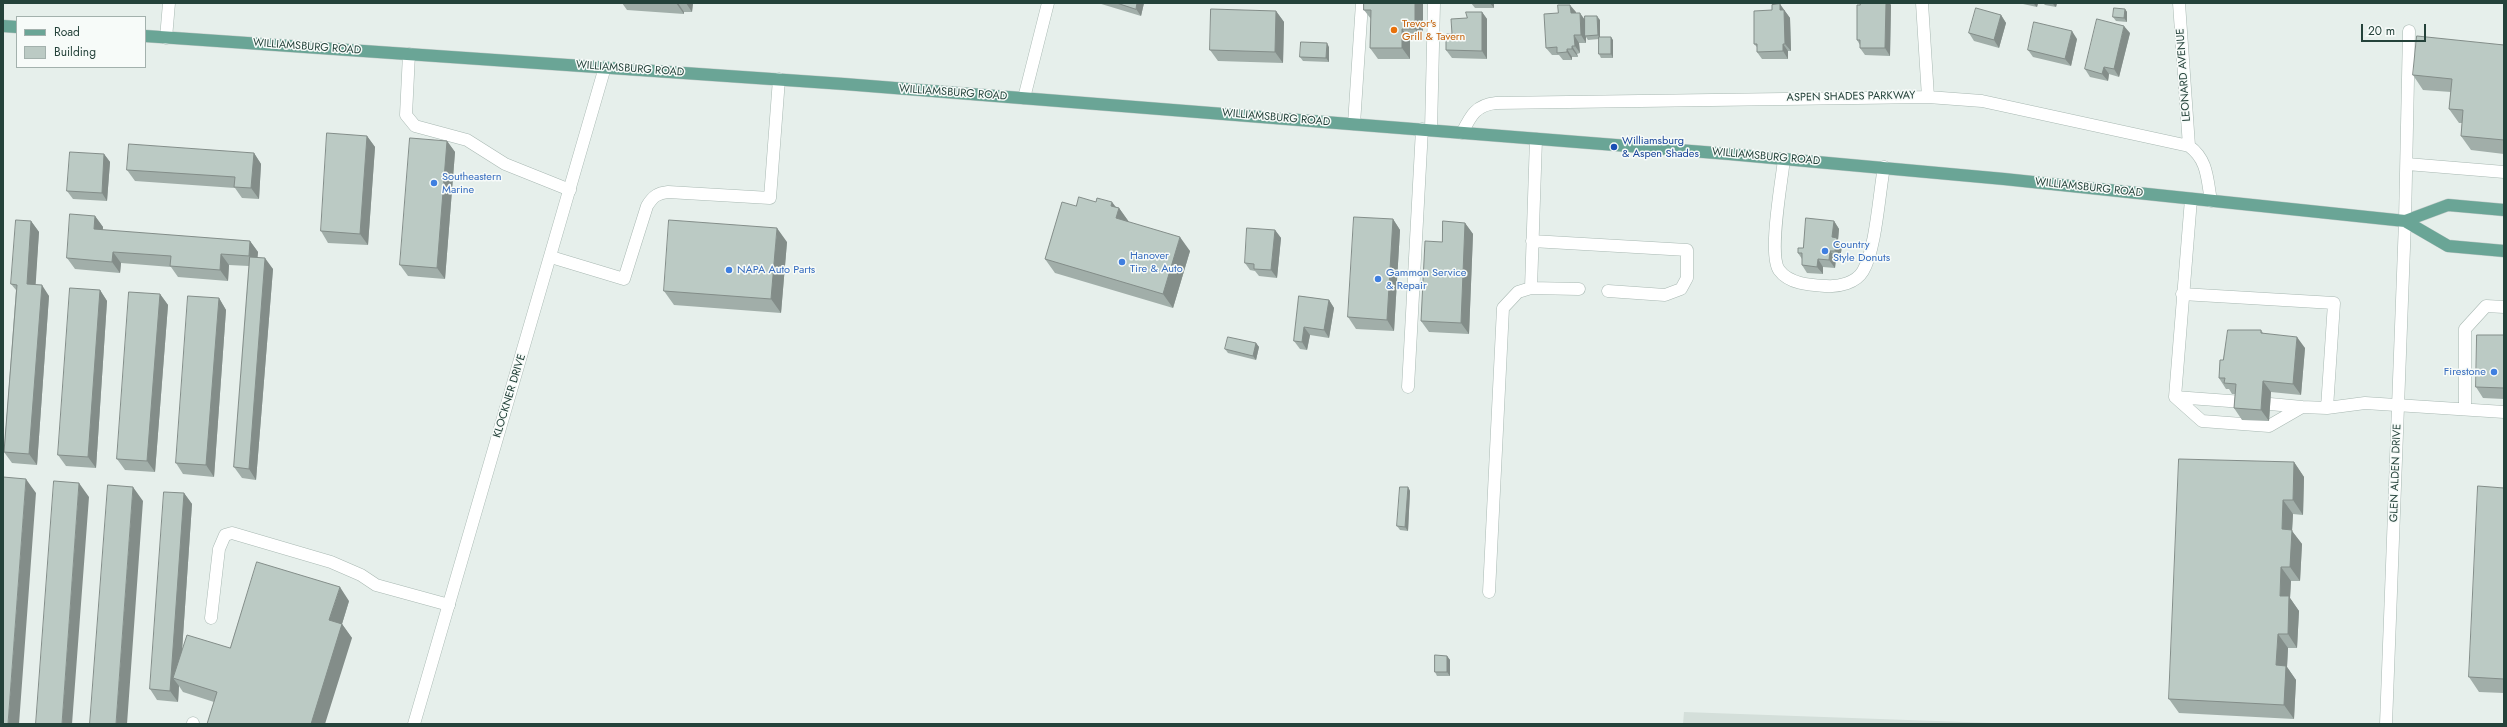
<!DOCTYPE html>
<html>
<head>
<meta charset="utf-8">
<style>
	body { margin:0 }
	#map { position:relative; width:2507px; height:727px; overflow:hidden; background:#e6efeb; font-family:Jost,sans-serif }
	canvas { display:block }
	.frame { position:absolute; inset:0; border:4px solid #24423a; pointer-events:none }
	.legend { position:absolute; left:16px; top:16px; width:130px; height:52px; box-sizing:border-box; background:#f7fbf9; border:1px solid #a3b1ad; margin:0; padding:5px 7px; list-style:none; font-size:12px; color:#24423a }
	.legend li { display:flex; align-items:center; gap:8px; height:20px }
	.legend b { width:20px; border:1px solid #a3b1ad }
	.scale { position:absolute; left:2361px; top:24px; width:65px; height:18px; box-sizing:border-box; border:2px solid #24423a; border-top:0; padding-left:5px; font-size:12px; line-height:14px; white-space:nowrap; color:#24423a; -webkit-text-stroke:3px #f7fbf9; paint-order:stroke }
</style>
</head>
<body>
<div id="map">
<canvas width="2507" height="727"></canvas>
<div class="frame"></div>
<ul class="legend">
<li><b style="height:5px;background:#6aa596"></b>Road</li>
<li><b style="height:11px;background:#bbcac4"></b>Building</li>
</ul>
<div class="scale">20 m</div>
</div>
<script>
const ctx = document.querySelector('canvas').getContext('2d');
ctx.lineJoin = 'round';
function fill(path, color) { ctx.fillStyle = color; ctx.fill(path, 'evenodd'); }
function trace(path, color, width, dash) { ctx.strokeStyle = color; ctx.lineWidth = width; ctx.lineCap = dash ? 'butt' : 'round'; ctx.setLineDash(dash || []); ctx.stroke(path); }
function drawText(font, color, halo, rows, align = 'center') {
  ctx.font = font + ' Jost,sans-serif'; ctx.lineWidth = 3; ctx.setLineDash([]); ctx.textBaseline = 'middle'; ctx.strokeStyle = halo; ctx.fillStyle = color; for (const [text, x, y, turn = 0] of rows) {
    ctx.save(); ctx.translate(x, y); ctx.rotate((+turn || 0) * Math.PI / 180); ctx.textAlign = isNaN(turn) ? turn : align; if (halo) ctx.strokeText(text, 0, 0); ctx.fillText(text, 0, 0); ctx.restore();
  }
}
fill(new Path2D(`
	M1684,712L2020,724H1683Z`), '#d4dfda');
const service = new Path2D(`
	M166,38L169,3
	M409,54L406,115L415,126L467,140L505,164L570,190
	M1354,124L1362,3
	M1431,130L1434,3
	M1536,139L1531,288L1579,289
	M1784,159C1782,180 1768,254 1779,270C1789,284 1810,285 1826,286C1839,287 1856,283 1863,271C1876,249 1879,194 1884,167
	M2407,164L2504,172
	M2191,199L2175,397L2202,421L2269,426L2302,407L2327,408L2365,403L2504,412
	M2405,221L2409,31
	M1532,241L1687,250V278L1681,289L1665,295L1608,291
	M551,257L624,279L647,206C653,196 658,193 668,192L770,198L779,79
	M2182,294L2334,303L2327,408
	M1408,387L1422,129
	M2175,397L2243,402
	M2270,404L2302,407
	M2465,409V329L2486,306L2504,307
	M1489,592L1503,308L1518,292L1531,288
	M211,618L219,549L225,535L232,533L331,562L361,575L376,585L449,605
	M193,724V723`);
const minor = new Path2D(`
	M1922,3L1928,97
	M2179,3L2189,146
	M1024,98L1048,3
	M1462,133C1471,115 1476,105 1496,103L1928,97L1982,101L2189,146C2208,160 2207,179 2211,201`);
const tertiary = new Path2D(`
	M414,724L605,67
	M2386,724L2405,221`);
const primary = new Path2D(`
	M3,26L17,27
	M145,36L844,84L1729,154L2004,179L2405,221L2448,246L2504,251
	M2405,221L2448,205L2504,210`);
trace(service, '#a8b8b2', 13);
trace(minor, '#a8b8b2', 13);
trace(tertiary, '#a8b8b2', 13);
trace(primary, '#c2cac8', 13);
trace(service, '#fff', 12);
trace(minor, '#fff', 12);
trace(tertiary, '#fff', 12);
trace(primary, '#6aa596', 12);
fill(new Path2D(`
	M622,3H693L692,12H684V14L627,10Z
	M1098,3H1144L1141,16Z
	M1364,3H1423V40H1410V59H1378L1370,48L1371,19L1364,10Z
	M1471,3H1501V4H1494V8H1475Z
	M2023,3H2038L2037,7L2023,4Z
	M2043,3H2057L2056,7L2045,5Z
	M1860,5H1891L1890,56L1865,55L1860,48V45L1857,40Z
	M2125,9L2127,12V22L2116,21L2113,17Z
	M1772,10H1784L1790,18L1791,51H1788V59H1762L1757,52V47L1754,44Z
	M1276,11L1284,22L1283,63L1218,61L1210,50Z
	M1482,12L1487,19V59L1452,58L1446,50L1452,34L1467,18Z
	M1576,12V13L1585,20H1600V37L1613,40V58H1601L1599,54V39L1588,40L1586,37V43H1579L1580,53L1577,54L1578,57H1572V60H1563L1559,55H1552L1546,48Z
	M2001,15L2006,23L1999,48L1974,41L1969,33Z
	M2130,33L2119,77L2109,74L2108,81L2090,77L2085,69Z
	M2077,39L2071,66L2033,57L2028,50Z
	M2504,45V154L2471,150L2461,136L2462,123H2459L2449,109L2451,92L2423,90L2413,75Z
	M1329,47V62L1303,61L1300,57Z
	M367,136L375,147L368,245L328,243L321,231Z
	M447,141L455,152L445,279L408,276L400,265Z
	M254,153L261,164L259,199L242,198L235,188L135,181L127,170Z
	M104,154L110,162L107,201L73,199L67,191Z
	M1076,206L1116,207L1119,208L1129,222L1190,251L1173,308L1055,273L1045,259Z
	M95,216L103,227V230L250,241L258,252L257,257L273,269L256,480L242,478L234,467L249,266L229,265L228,281L178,277L171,267L121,263L120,273L75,269L67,258Z
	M1393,219L1400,230L1394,331L1356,329L1348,317Z
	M31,221L39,232L35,285L49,296L37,465L12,463L4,452L16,290L11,284Z
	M1834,221L1839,229L1838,240L1842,246L1840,259L1836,258L1835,268L1823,267V274L1807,273L1802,265V259L1798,253Z
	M1465,223L1473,234L1469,334L1429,332L1421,321L1442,242Z
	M1275,230L1281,238L1277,278L1259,276L1255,271L1250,270L1245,263Z
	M787,242L781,313L674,305L664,291Z
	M100,290L107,301L96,468L66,466L58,455Z
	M160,294L168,305L155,472L125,470L117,459Z
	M1299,296L1329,300L1334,308L1329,338L1310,335L1307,350L1300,349L1294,341Z
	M219,298L226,310L214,477L183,474L176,463Z
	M2261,330L2263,333L2305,348L2301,395L2271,392L2269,421L2242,420L2234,408L2235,394H2232L2229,389H2226L2219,378L2223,360Z
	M2504,335V399L2483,398L2476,387Z
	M1256,343L1259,347L1256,360L1228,353L1225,349Z
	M2294,462L2304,477L2303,515L2293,514L2292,531L2302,544L2300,581H2291L2290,598L2299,611L2297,648H2288L2287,667L2296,680L2294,719L2179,713L2169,699Z
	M1408,487L1410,491L1408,531L1400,530L1397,526Z
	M2504,488V693L2479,692L2469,677Z
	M184,493L192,504L182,651L230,648L349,601L342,624L352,638L214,702L183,692L179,686L178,702L157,700L150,689Z
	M1447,656L1450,660V676H1437L1435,672Z`), '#a1aea9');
fill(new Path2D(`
	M676,3H678L684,12V14Z
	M686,3H693L692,12Z
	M1137,3H1144L1141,16L1136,9Z
	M1415,3L1423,4V40L1415,29Z
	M1490,3H1493L1494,4V8Z
	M1886,3H1890L1891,5L1890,56L1885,48Z
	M2035,3H2038L2037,7L2034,4Z
	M2053,3H2057L2056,7L2053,4Z
	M1780,4L1790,18L1791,51L1785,44L1780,10Z
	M1570,5L1576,12V21L1571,13Z
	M2125,9L2127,12V22L2124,18Z
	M1276,11L1284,22L1283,63L1275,52Z
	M1482,12L1487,19V59L1482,51Z
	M1580,13L1585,20V36L1586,37V43L1581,35Z
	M2001,15L2006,23L1999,48L1994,40Z
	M1597,16L1600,20V39L1598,35Z
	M2124,26L2130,33L2119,77L2114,69Z
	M1402,29L1410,40V59L1402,48Z
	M2072,31L2077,39L2071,66L2065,59Z
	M1574,35L1579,43L1580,53L1575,46Z
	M1611,37L1613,40V58L1611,54Z
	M1327,43L1329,47V62L1326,58Z
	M1783,44L1788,51V59L1783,51Z
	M1572,46L1577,54L1578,57L1572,49Z
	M1567,49L1572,57V60L1567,52Z
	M2104,67L2109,74L2108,81L2102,74Z
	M367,136L375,147L368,245L360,234Z
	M447,141L455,152L445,279L437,268Z
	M254,153L261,164L259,199L251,188Z
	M104,154L110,162L107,201L102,193Z
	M1112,202L1119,211V208L1129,222L1116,218L1111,206Z
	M95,216L103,227L102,240L94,229Z
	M1393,219L1400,230L1394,331L1387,320Z
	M31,221L39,232L35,295L27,284Z
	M1834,221L1839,229L1838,240L1842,246L1840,259L1835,251L1832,237Z
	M1465,223L1473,234L1469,334L1461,323Z
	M777,228L787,242L781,313L771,299Z
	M1275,230L1281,238L1277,278L1271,270Z
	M1180,237L1190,251L1173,308L1163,294Z
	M250,241L258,252L257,267L249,256Z
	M1830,251L1836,258L1835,268L1829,260Z
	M113,252L121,263L120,273L112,262Z
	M221,254L229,265L228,281L220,270Z
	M265,258L273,269L256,480L249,469Z
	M1818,259L1823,267V274L1817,267Z
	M42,285L49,296L37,465L29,454Z
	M100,290L107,301L96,468L88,457Z
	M160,294L168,305L155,472L147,461Z
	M219,298L226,310L214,477L206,465Z
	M1329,300L1334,308L1329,338L1324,330Z
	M1304,327L1310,335L1307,350L1302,342Z
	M2297,337L2305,348L2301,395L2293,384Z
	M1256,343L1259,347L1256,360L1253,356Z
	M2263,381L2271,392L2269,421L2261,410Z
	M2294,462L2304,477L2303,515L2293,500Z
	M26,479L36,493L19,724H8Z
	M79,483L89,497L72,724H62Z
	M133,487L143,501L127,724H116Z
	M1408,487L1410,491L1408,531L1405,527Z
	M184,493L192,504L180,680L173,678L179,686L178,702L170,691Z
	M2283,500L2293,514L2292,531L2302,544L2300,581L2290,567L2282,529Z
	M2281,567L2291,581L2290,598L2299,611L2297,648L2288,634L2280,596Z
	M340,587L349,601L342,624L352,638L325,724H311L329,620Z
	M2278,634L2288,648L2287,667L2296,680L2294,719L2284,705L2276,665Z
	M1447,656L1450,660V676L1447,672Z`), '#838d89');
const building = new Path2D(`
	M1117,3H1137L1136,9Z
	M1364,3H1415V29H1402V48H1370L1371,10H1364Z
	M1860,3H1886L1885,48H1860V40H1857V5H1860Z
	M1780,4V10H1784L1785,44H1783V51L1757,52V44H1754V11L1772,10V5Z
	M1558,5H1570L1571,13H1580L1581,35H1574L1575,46H1572V49H1567V52L1557,53V47L1546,48L1544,14L1558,13Z
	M1976,8L2001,15L1994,40L1969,33Z
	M2114,8L2125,9L2124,18L2113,17Z
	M1211,9L1276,11L1275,52L1210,50Z
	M1466,12H1482V51L1446,50V34H1452L1451,19L1467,18Z
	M1585,16H1597L1598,35L1585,36Z
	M2097,19L2124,26L2114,69L2104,67L2102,74L2085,69Z
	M2034,22L2072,31L2065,59L2028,50Z
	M2417,36L2504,45V140L2461,136L2463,110L2449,109L2452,79L2413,75Z
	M1599,37H1611V54H1599Z
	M1301,42L1327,43L1326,58L1300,57Z
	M327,133L367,136L360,234L321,231Z
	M410,138L447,141L437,268L400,265Z
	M129,144L254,153L251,188L234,187L235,177L127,170Z
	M70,152L104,154L102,193L67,191Z
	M1079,197L1096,202L1097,198L1112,202L1111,206L1119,208L1116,218L1180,237L1163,294L1045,259L1062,202L1076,206Z
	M70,214L95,216L94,229L250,241L249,256L221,254L220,270L170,266L171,256L113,252L112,262L67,258Z
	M1354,217L1393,219L1387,320L1348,317Z
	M1806,218L1834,221L1832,237L1837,238L1835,251H1830L1829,260L1818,259L1817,267L1802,265V253H1798V248H1803Z
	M16,220L31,221L27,284L42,285L29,454L4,452L17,285L11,284Z
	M669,220L777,228L771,299L664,291Z
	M1443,221L1465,223L1461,323L1421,321L1425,241L1442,242Z
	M1247,228L1275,230L1271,270L1254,269V264L1245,263Z
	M250,257L265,258L249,469L234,467Z
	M70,288L100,290L88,457L58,455Z
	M129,292L160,294L147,461L117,459Z
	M188,296L219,298L206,465L176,463Z
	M1299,296L1329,300L1324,330L1304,327L1302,342L1294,341Z
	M2228,330H2261V333L2297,337L2293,384L2263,381L2261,410L2234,408L2236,384L2224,383L2225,378H2219L2220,360H2223Z
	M2477,335H2504V388L2476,387Z
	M1228,337L1256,343L1253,356L1225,349Z
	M2179,459L2294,462L2293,500H2283L2282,529L2292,530L2290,567H2281L2280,596H2289L2288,634H2278L2276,665L2286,666L2284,705L2169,699Z
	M3,477L26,479L8,724H3Z
	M54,481L79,483L62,724H36Z
	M108,485L133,487L116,724H90Z
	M2478,486L2504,488V679L2469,677Z
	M1400,487H1408L1405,527L1397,526Z
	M164,492L184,493L170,691L150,689Z
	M257,562L340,587L329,620L342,624L311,724H207L217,692L173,678L187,635L230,648Z
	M1435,655L1447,656V672H1435Z`);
fill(building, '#bbcac4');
trace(building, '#838d89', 1);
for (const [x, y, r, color] of [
	[1394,30,4,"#e8710a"],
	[1614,147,4,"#1a4fb4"],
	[434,183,4,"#3f7fe0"],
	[1825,251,4,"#3f7fe0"],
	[1122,262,4,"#3f7fe0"],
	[729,270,4,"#3f7fe0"],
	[1378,279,4,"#3f7fe0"],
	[2494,372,4,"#3f7fe0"]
]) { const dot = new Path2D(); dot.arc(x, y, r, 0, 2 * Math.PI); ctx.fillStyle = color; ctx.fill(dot); trace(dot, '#f7fbf9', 1.5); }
drawText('11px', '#c56008', '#f7fbf9', [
	["Trevor's",1402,24],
	["Grill & Tavern",1402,37]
], 'left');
drawText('11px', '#24423a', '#f7fbf9', [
	["WILLIAMSBURG ROAD",307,47,4],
	["WILLIAMSBURG ROAD",630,69,4],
	["LEONARD AVENUE",2184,75,-94],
	["WILLIAMSBURG ROAD",953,93,4],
	["ASPEN SHADES PARKWAY",1851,97,-1],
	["WILLIAMSBURG ROAD",1276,118,5],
	["WILLIAMSBURG ROAD",1766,157,5],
	["WILLIAMSBURG ROAD",2089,188,6],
	["KLOCKNER DRIVE",510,396,-73],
	["GLEN ALDEN DRIVE",2396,473,-88]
]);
drawText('11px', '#164399', '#f7fbf9', [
	["Williamsburg",1622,141],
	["& Aspen Shades",1622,154]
], 'left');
drawText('11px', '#366cbe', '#f7fbf9', [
	["Southeastern",442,177],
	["Marine",442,190],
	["Country",1833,245],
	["Style Donuts",1833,258],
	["Hanover",1130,256],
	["Tire & Auto",1130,269],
	["NAPA Auto Parts",737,270],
	["Gammon Service",1386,273],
	["& Repair",1386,286],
	["Firestone",2486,372,"right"]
], 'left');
</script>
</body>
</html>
